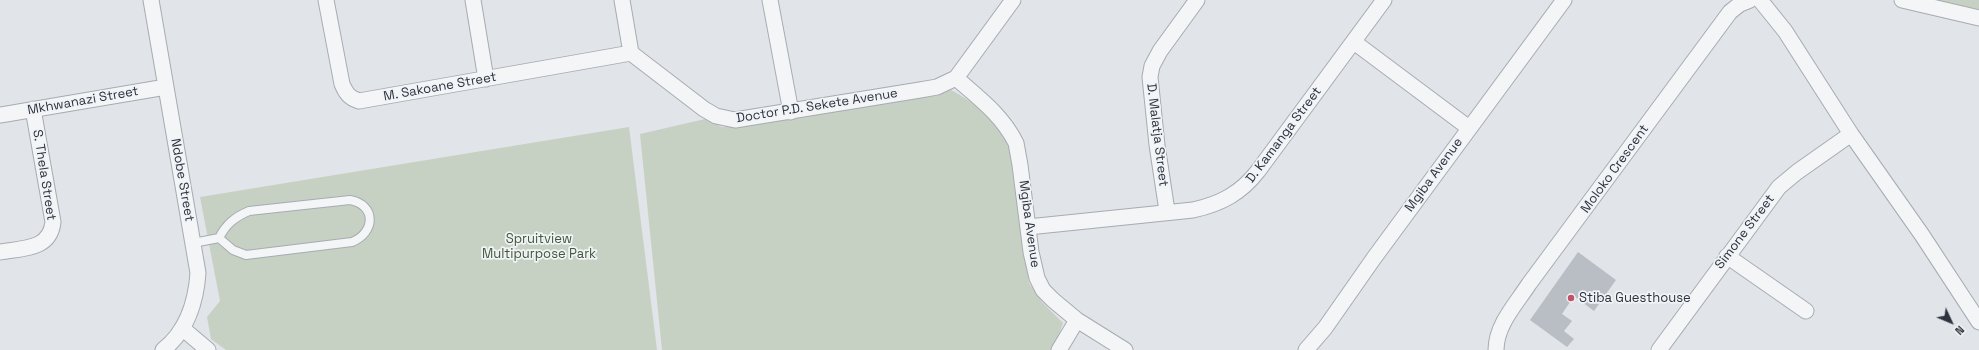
<!DOCTYPE html>
<html>
<head>
<meta charset="utf-8">
<style>
	body { margin:0 }
	#map { position:relative; width:1979px; height:350px; overflow:hidden; background:#e1e4e8; font-family:"Space Grotesk",sans-serif }
	canvas { display:block }
	.north { position:absolute; left:1931px; top:302px; width:40px; height:40px; -webkit-text-stroke:3px #f1f3f6; paint-order:stroke; rotate:134deg; font-size:11px; font-weight:700; line-height:16px; text-align:center; color:#2b333e }
	.north::after { content:''; display:block; margin:auto; width:14px; height:18px; background:#2b333e; clip-path:polygon(50% 0,100% 100%,50% 72%,0 100%) }
</style>
</head>
<body>
<div id="map">
<canvas width="1979" height="350"></canvas>
<div class="north">N</div>
</div>
<script>
const ctx = document.querySelector('canvas').getContext('2d');
ctx.lineJoin = 'round';
function fill(path, color) { ctx.fillStyle = color; ctx.fill(path, 'evenodd'); }
function trace(path, color, width, dash) { ctx.strokeStyle = color; ctx.lineWidth = width; ctx.lineCap = dash ? 'butt' : 'round'; ctx.setLineDash(dash || []); ctx.stroke(path); }
function drawText(font, color, halo, rows, align = 'center') {
  ctx.font = font + ' "Space Grotesk",sans-serif'; ctx.lineWidth = 3.5; ctx.setLineDash([]); ctx.textBaseline = 'middle'; ctx.strokeStyle = halo; ctx.fillStyle = color; for (const [text, x, y, turn = 0] of rows) {
    ctx.save(); ctx.translate(x, y); ctx.rotate((+turn || 0) * Math.PI / 180); ctx.textAlign = isNaN(turn) ? turn : align; if (halo) ctx.strokeText(text, 0, 0); ctx.fillText(text, 0, 0); ctx.restore();
  }
}
fill(new Path2D(`
	M1933,0H1979V10Z
	M951,90C974,102 995,120 1009,141L1029,283L1042,302L1063,323L1058,337L1050,350H662L640,134L705,119L722,127L756,124Z
	M629,127L657,350H226L211,339L207,317L220,301L200,197Z`), '#c7d1c3');
fill(new Path2D(`
	M1578,252L1616,280L1594,311L1574,296L1562,314L1572,321L1564,331L1574,339L1567,347L1530,320Z`), '#b9bec5');
const lane = new Path2D(`
	M350,200C377,205 375,233 352,242L246,255L233,250L219,238C226,224 235,217 249,211Z
	M193,243L219,238`);
const street = new Path2D(`
	M151,0L198,273C196,301 187,331 163,350
	M326,0L342,84C346,93 349,98 359,101L631,53
	M473,0L486,79
	M622,0L631,53L704,109L716,116L735,120L920,90L937,87L956,78L1013,0
	M770,0L791,112
	M1760,0L1785,31L1851,134L1922,235L1979,322
	M1902,0L1979,18
	M1354,42L1469,128
	M956,78C979,98 1002,115 1016,143L1020,165L1031,252L1037,278L1043,290L1053,300L1077,320L1125,350
	M0,115L166,87
	M1167,211L1157,145L1150,77L1152,66L1160,51L1197,0
	M1028,227L1193,210C1221,204 1241,193 1258,171L1384,0
	M0,252C23,248 50,250 53,222L33,109
	M1727,256L1806,311
	M182,328L208,350
	M1059,350L1077,320
	M1306,350L1325,328L1374,258L1564,0
	M1496,350C1496,325 1516,304 1529,284L1730,12L1740,4L1750,0
	M1659,350L1779,187L1797,172L1851,134`);
trace(lane, '#a7abb2', 10);
trace(street, '#a7abb2', 17);
trace(lane, '#f3f5f7', 8);
trace(street, '#f3f5f7', 15);
for (const [x, y, r, color] of [
	[1571,298,4,"#c15368"]
]) { const dot = new Path2D(); dot.arc(x, y, r, 0, 2 * Math.PI); ctx.fillStyle = color; ctx.fill(dot); trace(dot, '#f1f3f6', 1.5); }
drawText('13px', '#2b333e', '#f1f3f6', [
	["M. Sakoane Street",440,87,-10],
	["Mkhwanazi Street",83,101,-10],
	["Doctor P.D. Sekete Avenue",817,106,-9],
	["D. Malatja Street",1157,135,83],
	["D. Kamanga Street",1284,135,-53],
	["Moloko Crescent",1615,169,-54],
	["S. Thela Street",44,175,81],
	["Mgiba Avenue",1434,175,-54],
	["Ndobe Street",182,180,80],
	["Mgiba Avenue",1029,224,82],
	["Simone Street",1745,232,-53]
]);
drawText('13px', '#41593a', '#f1f3f6', [
	["Spruitview",539,239],
	["Multipurpose Park",539,254]
]);
drawText('13px', '#2b333e', '#f1f3f6', [
	["Stiba Guesthouse",1579,298]
], 'left');
</script>
</body>
</html>
